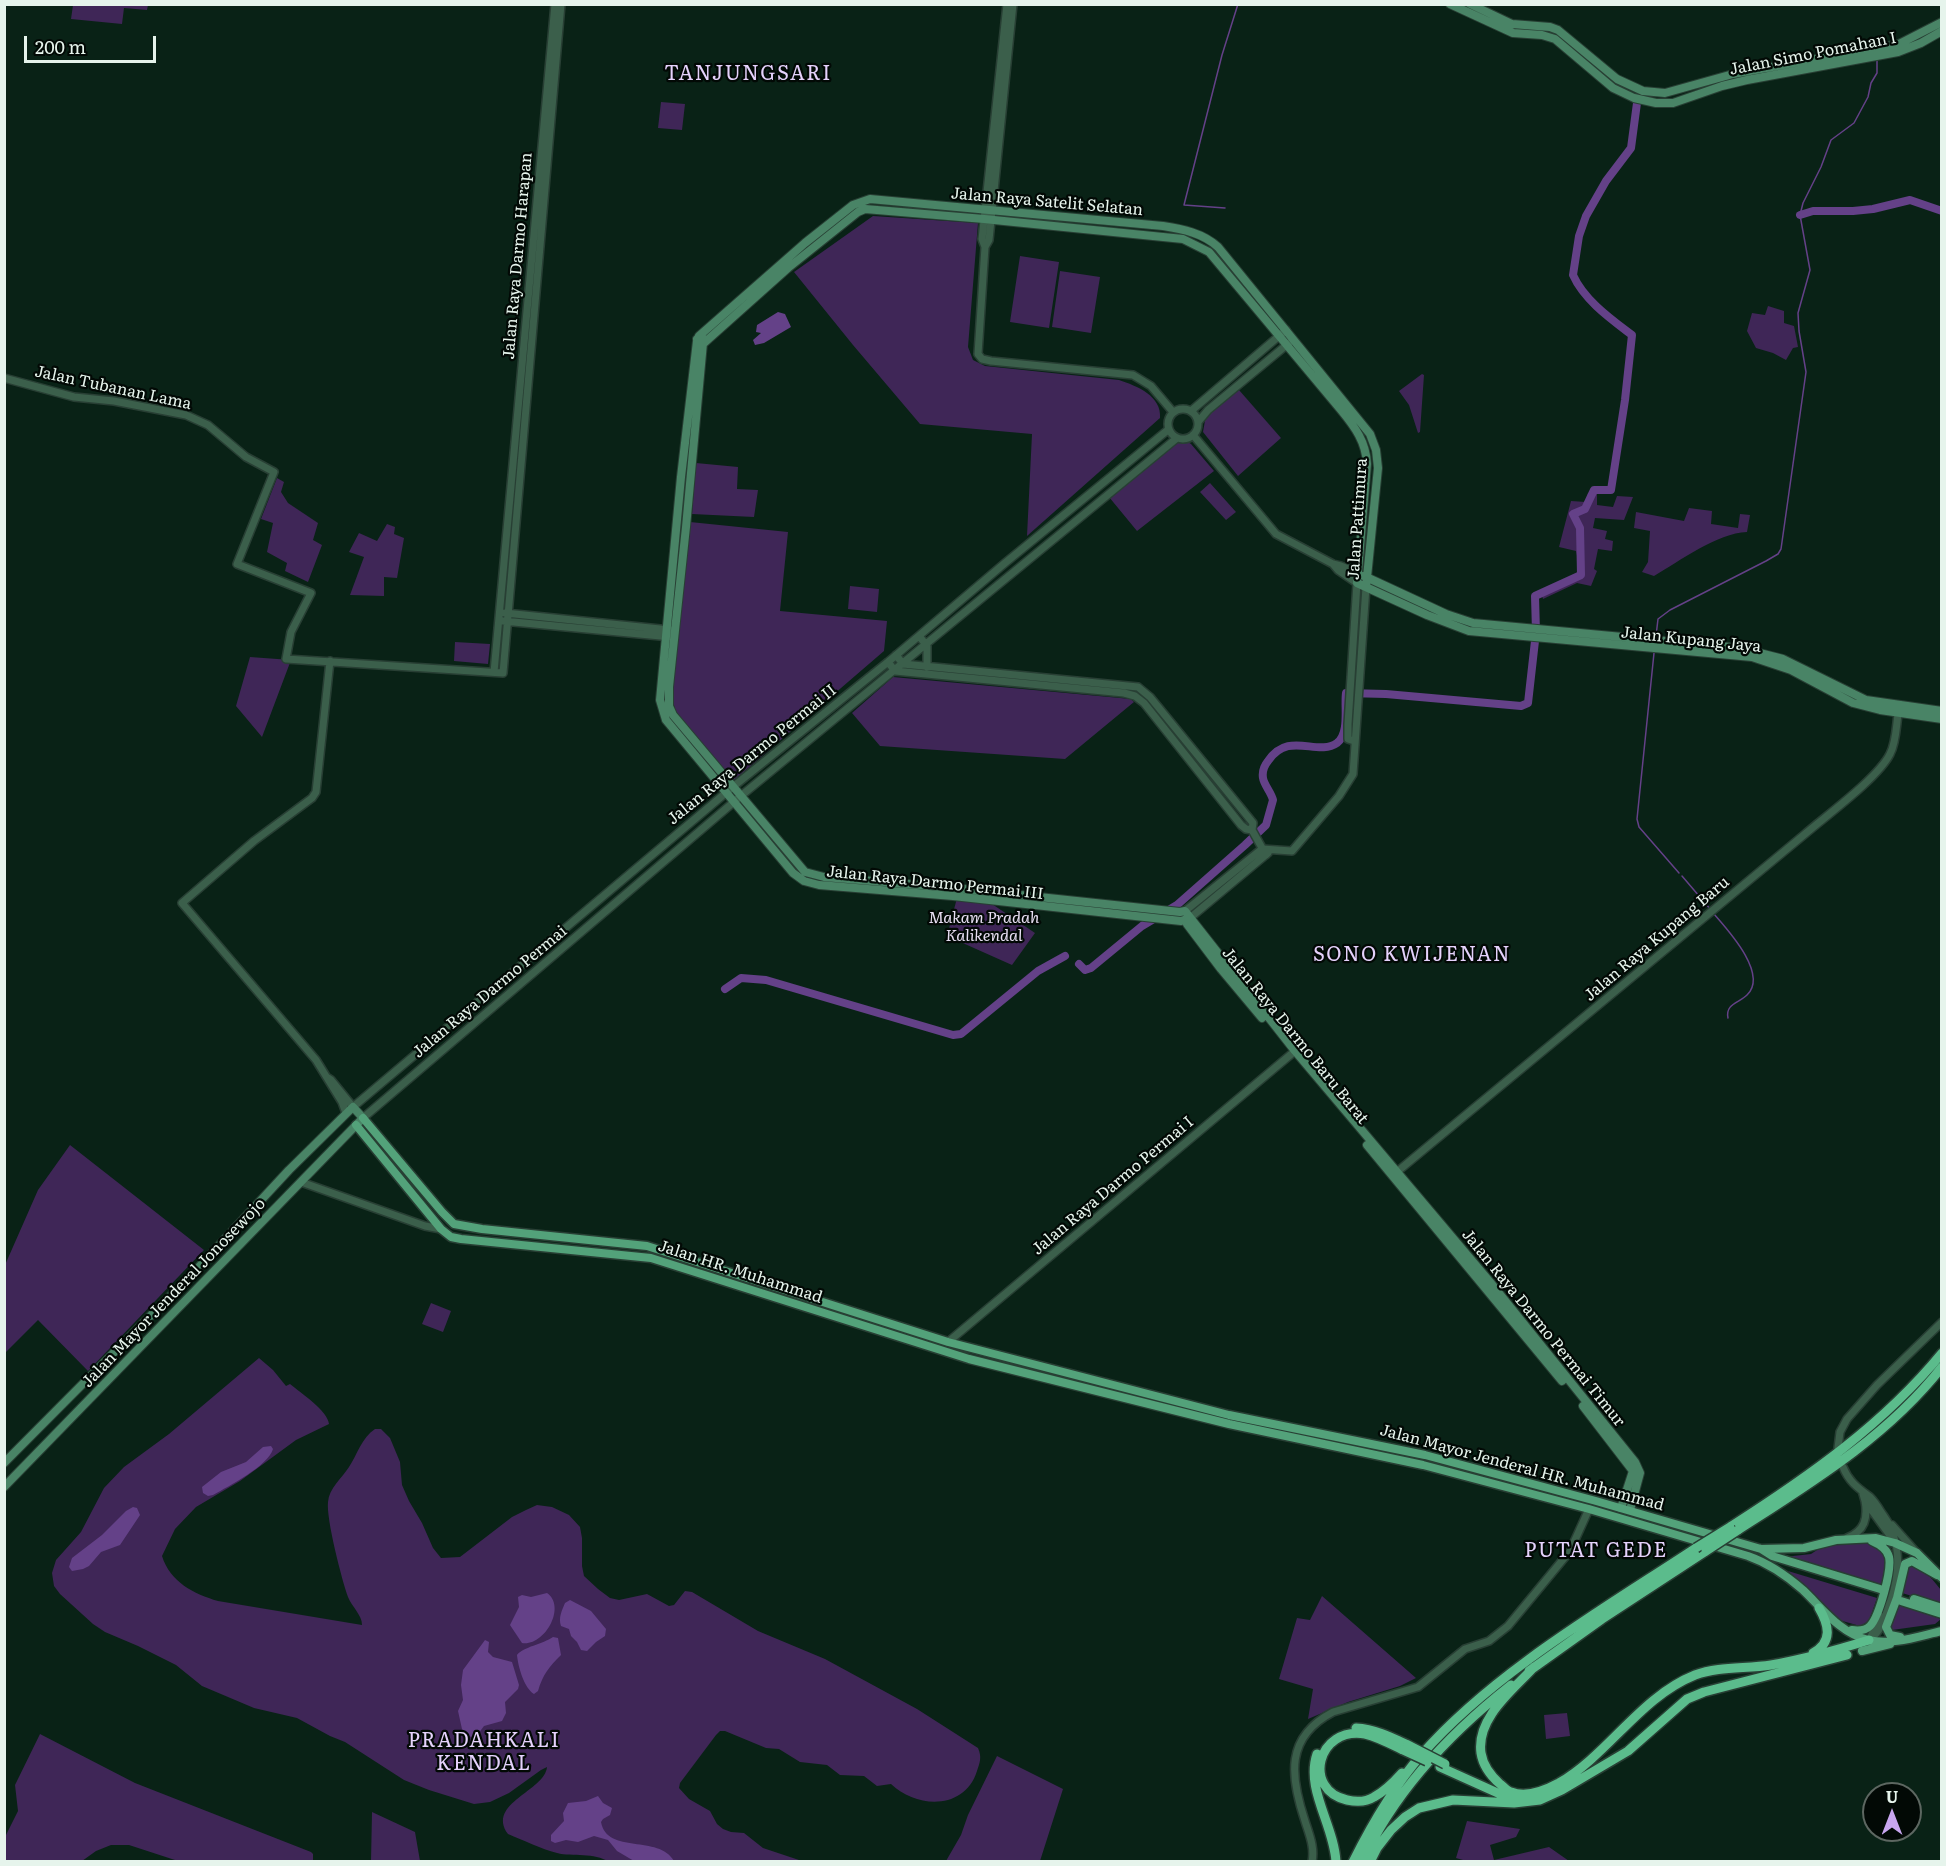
<!DOCTYPE html>
<html>
<head>
<meta charset="utf-8">
<style>
	body { margin:0 }
	#map { position:relative; width:1946px; height:1866px; overflow:hidden; background:#092216; font-family:Literata,serif }
	canvas { display:block }
	.frame { position:absolute; inset:0; border:6px solid #e6f4ec; pointer-events:none }
	.north { position:absolute; left:1862px; top:1782px; width:60px; height:60px; box-sizing:border-box; background:#020905; border:2px solid #5d6761; border-radius:50%; rotate:0deg; font-size:16px; font-weight:700; line-height:24px; text-align:center; color:#e6f4ec }
	.north::after { content:''; display:block; margin:auto; width:21px; height:27px; background:#c8a6ef; clip-path:polygon(50% 0,100% 100%,50% 72%,0 100%) }
	.scale { position:absolute; left:24px; top:36px; width:132px; height:27px; box-sizing:border-box; border:3px solid #e6f4ec; border-top:0; padding-left:8px; font-size:18px; line-height:21px; white-space:nowrap; color:#e6f4ec; -webkit-text-stroke:4px #020905; paint-order:stroke }
</style>
</head>
<body>
<div id="map">
<canvas width="1946" height="1866"></canvas>
<div class="frame"></div>
<div class="north">U</div>
<div class="scale">200 m</div>
</div>
<script>
const ctx = document.querySelector('canvas').getContext('2d');
ctx.lineJoin = 'round';
function fill(path, color) { ctx.fillStyle = color; ctx.fill(path, 'evenodd'); }
function trace(path, color, width, dash) { ctx.strokeStyle = color; ctx.lineWidth = width; ctx.lineCap = dash ? 'butt' : 'round'; ctx.setLineDash(dash || []); ctx.stroke(path); }
function drawText(font, color, halo, rows, align = 'center') {
  ctx.font = font + ' Literata,serif'; ctx.lineWidth = 4.5; ctx.setLineDash([]); ctx.textBaseline = 'middle'; ctx.strokeStyle = halo; ctx.fillStyle = color; for (const [text, x, y, turn = 0] of rows) {
    ctx.save(); ctx.translate(x, y); ctx.rotate((+turn || 0) * Math.PI / 180); ctx.textAlign = isNaN(turn) ? turn : align; if (halo) ctx.strokeText(text, 0, 0); ctx.fillText(text, 0, 0); ctx.restore();
  }
}
fill(new Path2D(`
	M73,5V4L148,5L147,10L124,8L122,24L71,19Z
	M661,102L685,104L682,130L658,128Z
	M873,216L978,223L968,347L973,360L985,366L1119,380C1137,386 1162,396 1160,418L1027,536L1032,434L920,424L853,345L794,272Z
	M1020,256L1059,262L1049,328L1010,322Z
	M1060,271L1100,277L1091,333L1052,327Z
	M1768,306L1784,311V323L1794,326L1798,347L1793,348L1786,360L1773,353L1756,348L1747,331L1752,313L1765,315Z
	M1422,374L1424,375L1420,432L1418,433L1409,405L1399,391Z
	M1239,390L1281,438L1238,476L1203,432L1206,415Z
	M1185,440L1191,444L1214,471L1137,531L1109,497L1173,444Z
	M696,463L738,467L737,489L758,490L754,517L692,514Z
	M277,478L284,482L281,492L288,503L318,523L313,540L322,545L308,582L285,571L287,563L267,552L273,523L261,519Z
	M1210,483L1236,512L1226,520L1200,492Z
	M1588,493L1597,494V505L1613,507L1617,496L1633,497L1624,520L1595,518L1593,528L1607,531L1605,539L1613,541L1612,551L1598,549L1594,569L1597,571L1591,586L1577,583L1543,599L1540,590L1576,575L1579,565L1576,551L1559,547L1571,501L1586,502Z
	M1689,508L1712,511L1711,524L1738,528L1740,514L1750,515L1747,532C1717,533 1680,561 1654,576L1642,572L1648,562L1650,531L1634,528L1636,512L1684,521Z
	M690,522L788,532L780,611L887,621L884,651L733,781L676,712L670,692Z
	M387,524L395,527L394,534L404,538L397,578L384,577V596L350,595L364,557L349,552L359,533L377,541Z
	M850,586L879,589L877,612L848,609Z
	M455,642L490,644L488,664L454,661Z
	M250,657L291,660L262,737L236,706Z
	M893,677L1131,699L1134,702L1065,759L880,746L852,713Z
	M968,897L992,904L1035,933L1012,965L947,936L957,898Z
	M70,1145L204,1250L88,1371L38,1320L5,1353V1265L38,1190Z
	M431,1303L451,1311L443,1332L422,1324Z
	M259,1358L273,1370L286,1386L290,1384C301,1393 328,1411 329,1424L296,1440L240,1481L196,1507L175,1529L162,1556C170,1582 194,1594 218,1601L362,1625C362,1615 352,1607 348,1597C342,1580 326,1519 328,1502C329,1488 342,1478 349,1467C357,1455 362,1437 375,1429H381L390,1438L400,1462L402,1485L409,1501L422,1523L433,1548L441,1558L460,1557L512,1517L526,1510L537,1505L552,1507L569,1515L580,1527L582,1538V1566L584,1576L598,1589L610,1598L619,1600L647,1594L669,1606L674,1605L685,1591L692,1592L758,1631L825,1659L917,1709L978,1748C982,1757 980,1762 977,1771C965,1810 917,1809 891,1784L877,1786L864,1776L840,1775L827,1765L800,1762L779,1749L766,1748L725,1731H720L716,1735L680,1783L679,1788L689,1799L710,1811L717,1824L723,1829L731,1832L744,1833L763,1848L802,1861L609,1862C594,1852 573,1857 557,1853C541,1849 523,1840 508,1834C486,1803 545,1791 547,1767L541,1770L509,1793L490,1802L474,1804L429,1790L404,1780L345,1742L330,1736L297,1718L254,1708L202,1686L176,1665L138,1646L105,1632L93,1624L60,1594L54,1586L52,1573L56,1560L81,1532L104,1488L124,1467L169,1434Z
	M1873,1543L1878,1545L1887,1559L1882,1587L1784,1557L1811,1554L1823,1546L1834,1544Z
	M1913,1562L1932,1579L1941,1590V1605L1899,1592L1906,1564Z
	M1788,1571L1877,1598L1869,1621L1860,1626L1839,1620Z
	M1322,1596L1416,1678L1400,1686L1348,1702L1308,1719L1313,1689L1279,1679L1297,1618L1310,1620Z
	M1896,1604L1941,1619L1935,1624L1892,1630L1889,1627Z
	M1567,1713L1570,1736L1546,1739L1544,1715Z
	M40,1734L135,1783L311,1852L313,1854V1861H178L129,1845H111L96,1851L82,1861H5V1837L18,1811L15,1785Z
	M997,1756L1063,1789L1040,1861H946L961,1835L968,1815Z
	M372,1812L415,1832L420,1861H371Z
	M1467,1821L1520,1829L1516,1837L1490,1845L1494,1860L1549,1847L1569,1861L1470,1862L1456,1858Z`), '#3f2657');
fill(new Path2D(`
	M778,312L785,314L791,327L764,343L755,345L753,340L761,333L756,332L757,325Z
	M271,1446L273,1449C268,1466 229,1486 213,1495L208,1496L203,1493L202,1487L221,1472L246,1462L263,1447Z
	M133,1507L137,1508L140,1515L120,1545L101,1552L89,1566L83,1569L72,1571L69,1567L72,1558L102,1535L126,1511Z
	M547,1593C567,1607 544,1647 522,1643L510,1625L519,1607L518,1597L522,1595L531,1597Z
	M570,1600L591,1611L606,1629L605,1636L596,1642L587,1651L581,1650L577,1642L571,1636L569,1629L561,1626C558,1618 562,1610 565,1603Z
	M553,1637L558,1638L561,1655C549,1667 543,1674 538,1691L534,1694C524,1688 518,1666 517,1655C523,1647 543,1644 553,1637Z
	M485,1640L489,1642L488,1652L493,1657L512,1662L519,1685L518,1689L505,1702L506,1713L502,1721L484,1726L478,1734L471,1737L465,1733L462,1729L458,1711L463,1700L461,1685L463,1670Z
	M598,1796L603,1803L612,1808L610,1815L603,1819L601,1822C607,1855 659,1834 674,1861H634L617,1851L608,1840L594,1836L578,1842L566,1840L555,1843L551,1841V1835L564,1821L563,1813L568,1803L586,1801Z`), '#644188');
trace(new Path2D(`
	M1225,208L1184,205L1222,55L1238,4
	M1656,636L1658,619L1670,610L1766,561L1778,554L1781,549L1806,372L1799,331L1798,313L1810,270L1800,215L1803,203L1821,167L1831,140L1854,123L1868,97L1871,83L1877,73V60
	M1654,653L1637,819L1639,827L1679,873
	M1682,876L1711,910
	M1714,914C1727,929 1769,974 1747,995C1739,1003 1725,1004 1728,1018`), '#644188', 1.5);
trace(new Path2D(`
	M1800,215L1813,211H1853L1873,209L1910,200L1942,211
	M1079,964L1085,970L1091,968L1142,926L1177,905L1245,845L1266,825L1273,800C1271,792 1264,785 1263,778C1262,772 1264,766 1268,761C1289,730 1317,757 1337,743C1350,733 1344,706 1346,693L1386,694L1521,706L1528,703L1536,632L1535,596L1581,575L1580,528L1573,514L1585,509L1594,490H1611L1625,400L1632,335C1611,319 1584,300 1573,275L1579,236L1586,216L1606,181L1631,148L1637,103
	M725,989L741,978L766,980L953,1035L961,1034L1038,971L1065,956`), '#644188', 8);
const tertiary = new Path2D(`
	M1007,4L982,239L985,247L978,354L982,359L991,361L1133,375L1151,386L1173,412
	M985,247L989,240L1013,4
	M4,378L74,397L114,401L186,415L208,425L246,457L274,472L237,564L311,593L291,632L286,659L503,673L561,4
	M1168 424a15 15 0 1 1 30 0a15 15 0 1 1-30 0Z
	M1191,411L1286,330
	M1198,422L1208,410L1289,343
	M1193,435L1276,534L1333,564L1341,566L1358,573
	M1333,564L1338,570L1357,583L1348,724V739L1354,741
	M505,613L670,630
	M503,621L671,637
	M919,636L927,646V667
	M896,655L903,664L1138,687L1150,697L1253,823L1252,830L1266,855
	M330,661L316,792L312,798L254,841L182,903L316,1060L342,1102L346,1113
	M888,662L895,671L1124,693L1135,696L1144,703L1241,825L1246,829L1252,830
	M494,672L555,4
	M1185,911L1262,849L1292,851L1339,796L1353,774L1366,587
	M1190,918L1268,853
	M328,1078L331,1080L353,1107L734,786L888,662L1005,563L1169,429
	M363,1118L742,795L1177,438
	M1398,1171L1805,834C1827,815 1878,778 1890,754C1897,741 1896,723 1899,708
	M301,1182L425,1226L441,1229
	M948,1342L1295,1051
	M1838,1448L1840,1432L1847,1419L1877,1385L1942,1322
	M1843,1467C1849,1482 1858,1488 1870,1497C1874,1501 1878,1507 1881,1512C1901,1538 1901,1570 1891,1600C1885,1616 1883,1630 1869,1640
	M1863,1494L1865,1501L1894,1541
	M1892,1525L1917,1553
	M1847,1538C1865,1531 1868,1518 1865,1501
	M1870,1639L1880,1616
	M1312,1862C1315,1847 1309,1834 1305,1821C1290,1776 1285,1737 1333,1712L1418,1687L1465,1649L1489,1641L1508,1626L1570,1551L1589,1509`);
const secondary = new Path2D(`
	M1450,4L1513,33L1542,35L1555,39L1613,88L1634,98L1656,103H1673L1722,86L1747,80L1898,52L1921,43L1942,31
	M1470,4L1512,24L1550,27L1558,30L1617,79L1643,91L1665,93L1733,74L1899,44L1942,22
	M699,336L805,243L853,205L870,199L1163,226C1182,229 1203,233 1218,247L1370,434L1376,450L1378,468L1366,587
	M705,340L701,336L697,339L699,343H704L788,268L858,212L865,209L984,219L1183,239L1209,252L1341,410C1355,427 1366,442 1367,464L1357,583L1427,615L1469,631L1752,657L1791,670L1853,703L1880,710L1942,719
	M697,341L681,477L660,700L666,720L793,873L804,881L819,885L953,896L1181,921L1190,918
	M703,343L686,527L669,687V706L673,715L805,872L824,877L945,887L1180,912L1185,911L1295,1051L1490,1282L1635,1462L1640,1473L1630,1510
	M1364,576L1446,614L1473,623L1740,648L1783,659L1866,700L1942,711
	M1187,924L1221,969L1262,1018
	M1367,1145L1562,1381
	M1583,1406L1633,1471L1621,1508
	M4,1463L199,1267L289,1170L353,1107L363,1118L4,1487`);
const primary = new Path2D(`
	M363,1118L442,1212L454,1224L482,1229L647,1246L948,1342L1229,1415L1425,1455L1596,1501L1761,1549L1804,1548L1836,1540L1876,1538L1895,1543L1917,1553L1942,1578
	M356,1125L441,1229L451,1237L461,1239L651,1258L969,1359L1229,1424L1423,1465L1589,1509L1748,1556C1768,1563 1787,1576 1803,1590C1823,1609 1840,1633 1868,1640C1892,1646 1919,1636 1942,1631
	M1761,1549L1772,1556L1880,1589
	M1914,1599L1942,1608
	M1901,1601L1942,1614
	M1852,1630C1859,1631 1865,1631 1870,1626C1879,1617 1892,1570 1889,1557C1887,1549 1879,1544 1872,1541
	M1900,1637L1890,1635L1886,1627L1897,1598L1905,1564L1912,1561L1937,1575
	M1862,1651L1890,1644`);
const motorway = new Path2D(`
	M1730,1527C1808,1477 1883,1425 1942,1353
	M1738,1530C1811,1483 1887,1437 1942,1367
	M1813,1653C1833,1642 1829,1625 1819,1608
	M1534,1667C1513,1690 1476,1718 1481,1753C1483,1766 1491,1776 1500,1784C1503,1786 1507,1791 1511,1792C1526,1798 1546,1790 1559,1783C1609,1754 1640,1697 1695,1675C1719,1666 1746,1669 1771,1665C1804,1659 1837,1650 1869,1640
	M1529,1671L1602,1619L1706,1551
	M1356,1728C1375,1729 1391,1737 1408,1745
	M1317,1754C1305,1789 1334,1825 1336,1862
	M1440,1767L1511,1799
	M1402,1773C1394,1782 1385,1791 1374,1797C1366,1802 1356,1802 1347,1800C1302,1790 1317,1726 1365,1734C1378,1737 1391,1744 1403,1750
	M1353,1862C1372,1824 1394,1786 1422,1754C1494,1672 1605,1608 1696,1548
	M1362,1862C1395,1790 1450,1733 1511,1685
	M1370,1862L1377,1848L1391,1830L1405,1817L1419,1808L1453,1800L1514,1803L1540,1800L1562,1790L1628,1751L1687,1699L1704,1692L1847,1655`);
trace(tertiary, '#283f34', 10);
trace(secondary, '#283f34', 10);
trace(primary, '#283f34', 11);
trace(motorway, '#283f34', 12);
trace(tertiary, '#3b5f4b', 7);
trace(secondary, '#498466', 8);
trace(primary, '#53a27a', 8);
trace(motorway, '#5bbc8c', 9);
const motorwayBridge = new Path2D(`
	M1696,1548L1730,1527
	M1706,1551L1738,1530
	M1408,1745L1445,1764
	M1403,1750L1427,1761`);
trace(motorwayBridge, '#283f34', 12, []);
trace(motorwayBridge, '#5bbc8c', 9);
drawText('16px', '#e6f4ec', '#020905', [
	["Jalan Simo Pomahan I",1813,54,-11],
	["Jalan Raya Satelit Selatan",1047,202,5],
	["Jalan Raya Darmo Harapan",518,256,-85],
	["Jalan Tubanan Lama",113,388,12],
	["Jalan Pattimura",1358,519,-86],
	["Jalan Kupang Jaya",1691,640,6],
	["Jalan Raya Darmo Permai II",752,755,-39],
	["Jalan Raya Darmo Permai III",935,883,6],
	["Jalan Raya Kupang Baru",1657,939,-40],
	["Jalan Raya Darmo Permai",490,992,-40],
	["Jalan Raya Darmo Baru Barat",1295,1036,51],
	["Jalan Raya Darmo Permai I",1113,1186,-40],
	["Jalan HR. Muhammad",740,1272,18],
	["Jalan Mayor Jenderal Jonosewojo",174,1293,-46],
	["Jalan Raya Darmo Permai Timur",1543,1328,51],
	["Jalan Mayor Jenderal HR. Muhammad",1522,1468,15]
]);
drawText('italic 16px', '#e8dff3', '#020905', [
	["Makam Pradah",984,918],
	["Kalikendal",984,936]
]);
ctx.letterSpacing = '1.5px';
drawText('20px', '#e5d2fc', '#020905', [
	["TANJUNGSARI",748,74],
	["SONO KWIJENAN",1412,955],
	["PUTAT GEDE",1596,1551],
	["PRADAHKALI",484,1741],
	["KENDAL",484,1764]
]);
ctx.letterSpacing = '0px';
</script>
</body>
</html>
